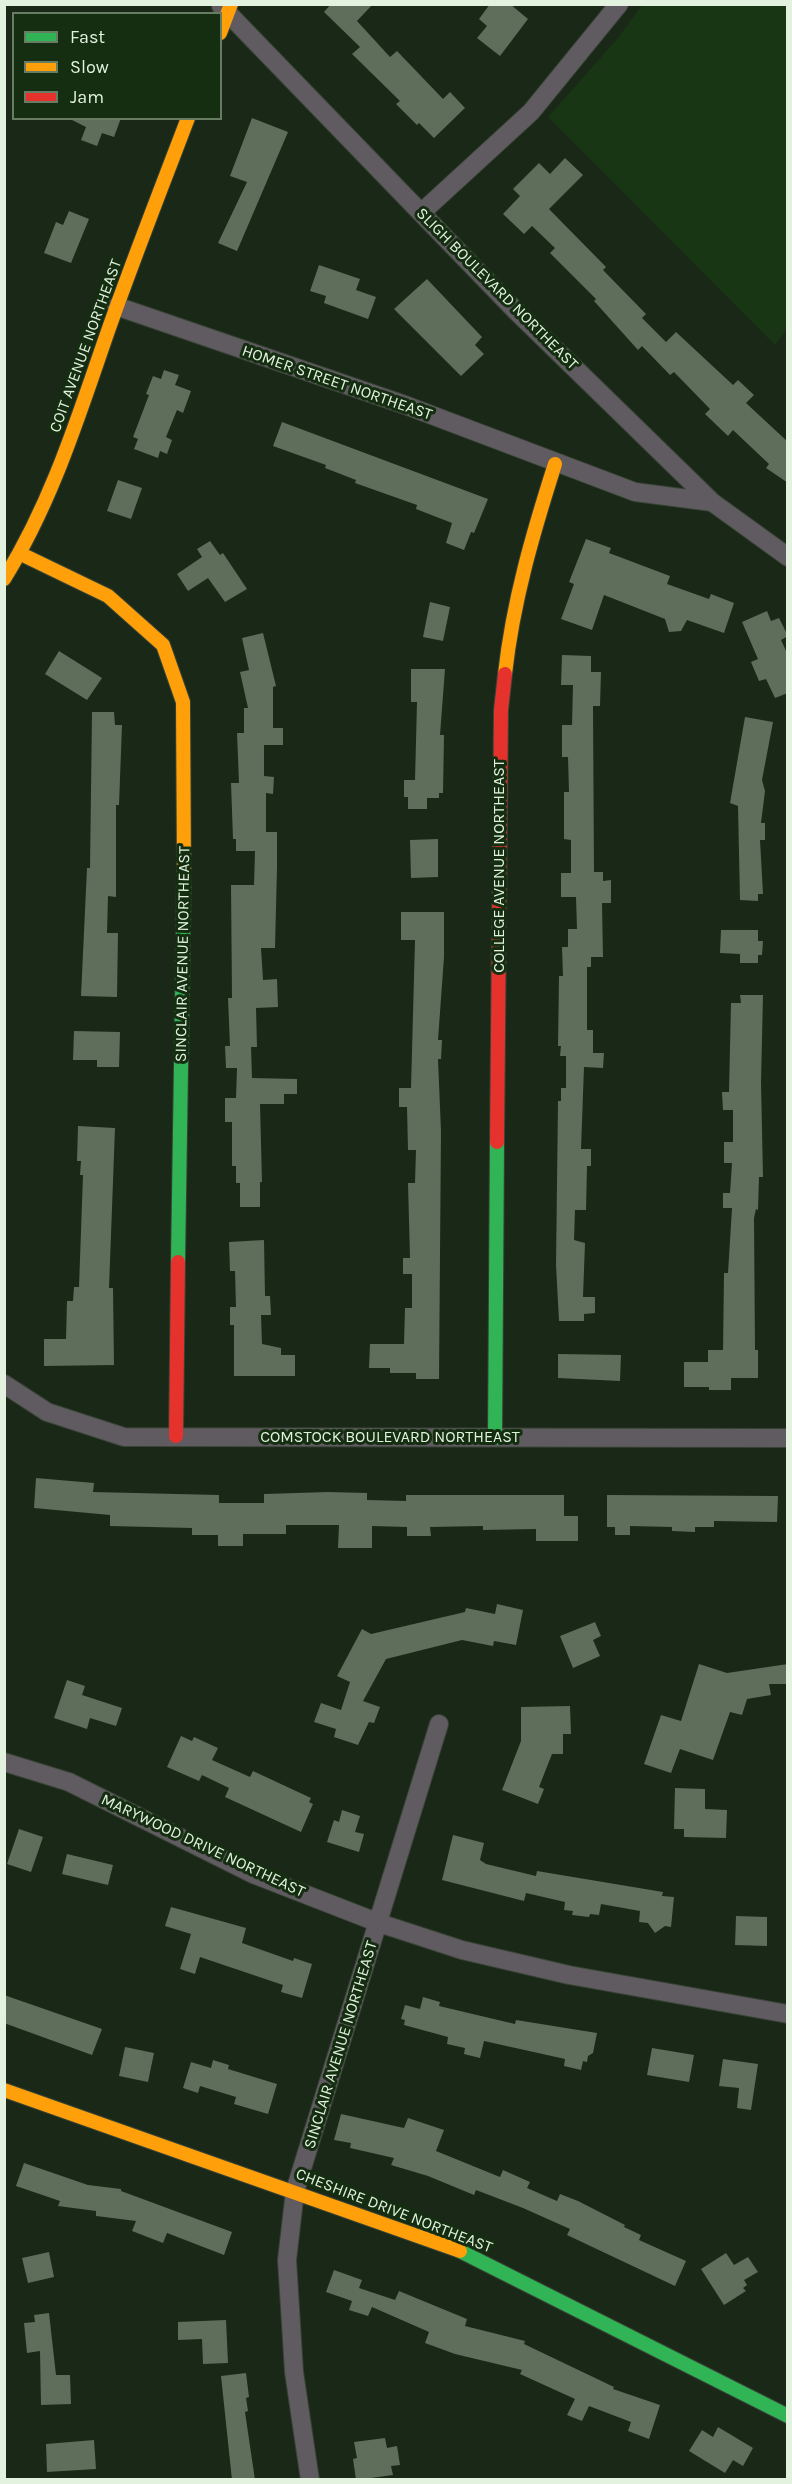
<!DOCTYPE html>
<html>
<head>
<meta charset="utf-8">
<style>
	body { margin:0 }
	#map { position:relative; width:792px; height:2484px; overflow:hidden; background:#1a2817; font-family:Karla,sans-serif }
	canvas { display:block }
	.frame { position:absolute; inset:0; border:6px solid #e2f2df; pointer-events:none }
	.legend { position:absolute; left:12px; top:12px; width:210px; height:108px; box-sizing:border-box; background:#152e11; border:2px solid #677c63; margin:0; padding:8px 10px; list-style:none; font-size:18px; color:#e2f2df }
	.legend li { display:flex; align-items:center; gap:12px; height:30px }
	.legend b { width:30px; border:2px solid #677c63 }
</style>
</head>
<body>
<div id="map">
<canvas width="792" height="2484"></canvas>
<div class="frame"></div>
<ul class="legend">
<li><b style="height:8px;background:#30b455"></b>Fast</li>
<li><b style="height:8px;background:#ff9f0a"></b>Slow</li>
<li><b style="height:8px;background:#e5322d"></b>Jam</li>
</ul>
</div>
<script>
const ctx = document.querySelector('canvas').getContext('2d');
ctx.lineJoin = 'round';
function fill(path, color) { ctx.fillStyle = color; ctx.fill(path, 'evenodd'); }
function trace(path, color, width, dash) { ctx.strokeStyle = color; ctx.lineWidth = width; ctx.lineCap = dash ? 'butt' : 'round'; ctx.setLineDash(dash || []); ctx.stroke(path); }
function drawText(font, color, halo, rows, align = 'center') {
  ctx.font = font + ' Karla,sans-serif'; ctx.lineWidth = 6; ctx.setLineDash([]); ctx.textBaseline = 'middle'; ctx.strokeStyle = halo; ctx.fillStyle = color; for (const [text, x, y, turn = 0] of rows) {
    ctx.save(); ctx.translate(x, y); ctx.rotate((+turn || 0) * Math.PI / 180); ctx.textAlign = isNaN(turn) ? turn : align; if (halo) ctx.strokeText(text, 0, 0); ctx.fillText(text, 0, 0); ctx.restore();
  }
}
fill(new Path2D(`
	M642,5H787L788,327L775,345L548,117L617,39Z`), '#183514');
fill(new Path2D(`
	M331,4H373L357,21L390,57L397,51L443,99L450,92L465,108L434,138L419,123L417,125L396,104L400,101L352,54L360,47L324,12Z
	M490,4H510L528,19L500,56L477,38L487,26L479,19Z
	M68,118H121L114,137L102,133L97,146L81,140L86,127Z
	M252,118L288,132L237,251L218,243L247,182L230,176Z
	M565,158L583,175L549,209L606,267L603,270L646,314L642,318L666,342L676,332L733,385L738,380L754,395L746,403L788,442V483L766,468L769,464L733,430L728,436L705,414L710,409L674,372L670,375L642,346L638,350L594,301L596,299L550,253L555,248L532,226L524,234L503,214L520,196L513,189L539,163L550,174Z
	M69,211L89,219L71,263L44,253L56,222L63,225Z
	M319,265L360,279L356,290L376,297L368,319L324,303L326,296L310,291Z
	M427,279L482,337L475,345L484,354L461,376L394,309Z
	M164,370L179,375L175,385L191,391L183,413L177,410L166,437L172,440L167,454L160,451L158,458L134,449L138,439L133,437L149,395L146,394L153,376L161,379Z
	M282,422L488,499L474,533L471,532L464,550L446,543L452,523L416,509L417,505L355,483L356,480L325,468L326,465L273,446Z
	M118,480L142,488L131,519L107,511Z
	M586,539L611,548L609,553L670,576L667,584L709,599L711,594L734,603L724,633L687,620L681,631L669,632L665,619L604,595L592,630L561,619L574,584L569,582Z
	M210,541L220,555L223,553L247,589L225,602L208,578L188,591L177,574L202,557L197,549Z
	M430,602L450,607L443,641L423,637Z
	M767,611L771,621L779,618L788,636L781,640L788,655V693L775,698L766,679L759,681L751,662L758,659L742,622Z
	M263,633L276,686L273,687V728H283V745H264V776L274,777L273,794L266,793V832H277V868L275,948H261L263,980L277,979L278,1007L256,1008L257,1047H251L252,1078L297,1079V1094H284V1104H260L262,1182H260V1207H240V1183H236V1166H232V1122H225V1098H236L237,1068H226L225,1046H230L228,998H232L231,885H254L255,851H236V839H233L231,783H239L237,733H244V708H248L240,672L249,670L242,638Z
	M59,651L102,678L87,700L45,674Z
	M562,655L591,656V672H601L600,706H593L594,872H603V881L611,880V903H602L603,957H591V967H587V1030H593V1053H604L603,1068L584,1067L581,1149H591V1166H587L586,1210H575L574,1240L585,1243L583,1297H595V1313L584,1314V1321H559L556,1265L558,1101H561V1088H566V1056H560L561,1046H558L559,976H563L562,947H568V929H577L576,897H561V873H571V840L564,839V792H569L568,757H562V725H572L573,685H561Z
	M411,669H445L440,735H444L443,793H439V798H427V809H408V797H404V780H415L417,702H411Z
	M92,712H114L115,725H122L119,805H116V897L108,896L107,933H118L117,997L81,996L87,868H90Z
	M745,717L773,722L762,780L765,791L761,823H765V840H760L763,894H758V901L740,900L738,806L730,803Z
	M438,839V877L411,878L410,840Z
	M401,912H444V957L438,1040H442L441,1059H438L441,1131L439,1379H416V1373H390V1368H369L370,1344H404L405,1308H412V1274H403V1258H410L408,1183H415L416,1150H408L407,1107H399V1088H411L415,940H401Z
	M721,930H758V941H763L762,955H758V963H740V954L720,953Z
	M740,995H763L761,1082L763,1177H759L758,1210L756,1209L754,1218L755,1350H758V1378H731V1390H709V1387H684V1362H708V1350H723L724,1273H728L732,1208H723V1193H730L732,1163H724V1142H733V1110H723L722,1092H729L731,1003H741Z
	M74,1031L120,1032L119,1067H97V1060H73Z
	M78,1126L115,1128L109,1288H113L114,1365L44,1366V1339H66L67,1301H73L74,1287H79L83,1175H80L81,1161H77Z
	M264,1240L265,1296H270L271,1315H261L262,1344L281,1348V1355H295V1376H234V1325H230V1307H236L235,1271H230L229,1242Z
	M558,1354L621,1355L620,1381L558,1378Z
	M36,1478L94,1483L93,1492L219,1495V1503H264V1494L328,1492L367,1493V1500L406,1501V1495H564V1516H578V1541H536V1529L483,1530V1526L430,1527L431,1536H407V1527L372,1526V1548H338L339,1525H286V1534H243V1546H218V1535H192V1528L110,1526V1515L34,1508Z
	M607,1495L778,1496L777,1522L714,1521V1527H695V1532L672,1531V1527L630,1526V1535H615V1527H607Z
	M497,1604L523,1610L516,1645L494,1641L493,1646L462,1640L386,1659L363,1701L380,1707L374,1723L369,1722L358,1745L334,1737L336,1729L314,1722L321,1703L341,1710L350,1682L337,1676L362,1629L371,1634L465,1612L466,1608L495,1614Z
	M595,1622L601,1636L593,1640L600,1656L573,1668L560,1636Z
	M699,1664L727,1673L788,1664V1684H769L771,1695L747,1699L742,1715L730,1712L713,1760L680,1749L671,1773L644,1764L661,1715L681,1721Z
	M67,1680L85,1686L82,1695L122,1708L116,1726L90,1718L87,1729L54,1718Z
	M570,1706L571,1734H563V1754H552L539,1787L544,1789L538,1804L502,1790L521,1741V1707Z
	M181,1736L192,1741L194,1737L218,1748L212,1760L250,1777L253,1771L311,1798L309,1802L313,1804L301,1832L225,1797L229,1788L202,1775L199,1781L167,1767Z
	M675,1788L705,1789V1809L727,1810L726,1838L684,1837V1829H674Z
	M342,1810L360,1816L355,1832L364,1834L359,1852L327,1842L334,1820L339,1822Z
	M19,1829L43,1837L31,1872L7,1864Z
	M453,1835L484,1843L480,1860L486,1864L536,1876L537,1871L663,1892L662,1896L674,1897L671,1927L665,1926L655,1933L648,1923L639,1922L640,1911L601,1904L599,1915L590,1914L589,1917L572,1915L573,1911L564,1910L565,1902L526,1893L524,1901L442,1880Z
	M67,1854L113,1865L108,1885L62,1874Z
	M171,1907L246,1928L242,1943L293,1961L294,1958L312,1964L302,1998L281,1992L283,1985L200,1957L195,1974L180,1969L191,1934L165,1926Z
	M736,1916L767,1917V1946L735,1945Z
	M4,1995L102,2029L92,2055L4,2023Z
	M423,1997L440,2002L439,2006L515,2024L516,2020L597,2033L593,2053L588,2056L587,2062L583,2061L581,2070L564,2066L565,2059L484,2041L480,2058L464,2054L465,2048L447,2044L448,2037L404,2025L405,2020L401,2019L405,2005L420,2009Z
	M125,2047L154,2053L148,2082L119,2076Z
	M652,2048L694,2055L689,2082L647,2075Z
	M723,2059L758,2064L751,2110L737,2108L739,2088L719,2086Z
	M213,2060L229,2065L228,2069L277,2084L268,2114L234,2104L236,2097L200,2086L198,2093L183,2088L191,2062L211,2068Z
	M341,2114L404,2128L408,2118L444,2130L436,2151L500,2177L503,2170L530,2182L527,2188L557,2201L560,2194L578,2201L625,2225L624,2227L641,2235L639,2240L686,2261L675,2286L567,2235L570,2229L523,2208L476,2190L474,2195L428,2176L391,2165L394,2158L350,2148L351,2143L334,2140Z
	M24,2163L88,2185L121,2189V2191L232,2232L224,2255L167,2233L163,2243L132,2231L136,2221L96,2216V2211L58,2206L60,2201L16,2186Z
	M49,2252L54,2277L28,2283L22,2258Z
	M726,2253L734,2265L748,2257L758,2272L744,2280L747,2285L743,2288L746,2291L724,2305L701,2269Z
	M334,2270L362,2280L359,2288L395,2300L399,2291L467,2319L465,2326L525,2341L524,2344L614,2387L613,2389L660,2405L649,2439L628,2431L631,2422L589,2406L582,2421L567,2415L575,2399L520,2374L522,2370L455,2354L425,2343L429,2332L372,2307L368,2316L349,2310L352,2301L326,2292Z
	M49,2313L56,2375H70L71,2404L41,2405L40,2351L27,2353L24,2323L35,2322L34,2315Z
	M226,2320L228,2363L203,2364L202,2339L178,2340V2322Z
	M246,2373L249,2397L246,2398L248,2411L245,2412L255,2480H232L221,2376Z
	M718,2427L753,2448L743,2466L733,2460L725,2473L689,2451L702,2430L713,2437Z
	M385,2438L387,2448L397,2446L400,2465L391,2466L393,2475L356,2480L353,2459L357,2458L354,2442Z
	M94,2440L96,2469L47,2472L46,2444Z`), '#5e6e5b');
const street = new Path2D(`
	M221,6L514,309L712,502L788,557
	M421,213L531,112L619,4
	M116,306L405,405L635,492L712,502
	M4,1384L47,1412L124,1437L788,1438
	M4,1762L69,1782L253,1874L379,1923L462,1950L569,1975L788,2014
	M310,2480L294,2372L287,2260L295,2191L439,1724`);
const fast = new Path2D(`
	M178,1262L184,871
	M495,1438L497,1142
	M460,2251L788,2416`);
const slow = new Path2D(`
	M220,33L231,4
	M21,554L108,596L163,645L183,702L184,871
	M4,579C52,502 78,417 108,331C133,260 161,189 188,118
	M505,674C513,601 533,533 555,464
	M4,2090L460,2251`);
const jam = new Path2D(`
	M497,1142L501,710L505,674
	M176,1436L178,1262`);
trace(street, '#374335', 20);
trace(fast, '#374335', 16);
trace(slow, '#374335', 16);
trace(jam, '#374335', 16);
trace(street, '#605b60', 18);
trace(fast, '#30b455', 14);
trace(slow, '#ff9f0a', 14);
trace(jam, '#e5322d', 14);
drawText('16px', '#e2f2df', '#152e11', [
	["SLIGH BOULEVARD NORTHEAST",497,289,45],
	["COIT AVENUE NORTHEAST",86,346,-70],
	["HOMER STREET NORTHEAST",337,383,19],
	["COLLEGE AVENUE NORTHEAST",499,866,-90],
	["SINCLAIR AVENUE NORTHEAST",183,954,-89],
	["COMSTOCK BOULEVARD NORTHEAST",390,1437],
	["MARYWOOD DRIVE NORTHEAST",203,1846,25],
	["SINCLAIR AVENUE NORTHEAST",341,2045,-73],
	["CHESHIRE DRIVE NORTHEAST",394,2211,21]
]);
</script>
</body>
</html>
